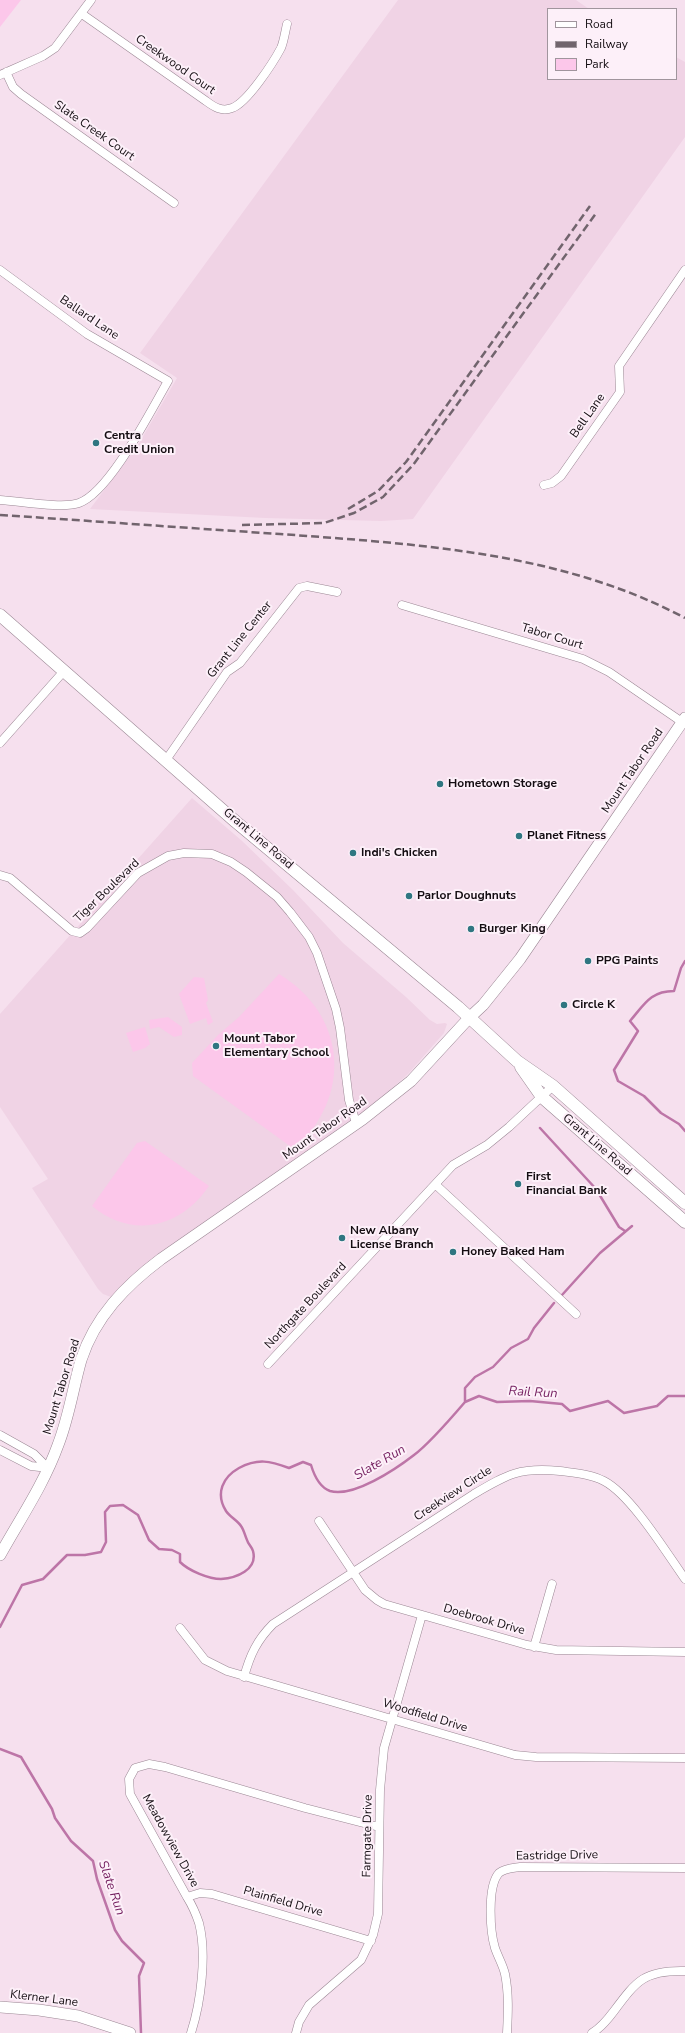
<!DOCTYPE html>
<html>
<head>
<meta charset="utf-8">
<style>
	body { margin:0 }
	#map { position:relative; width:685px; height:2033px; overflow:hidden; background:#f6e0ee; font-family:"Nunito Sans",sans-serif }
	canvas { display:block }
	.legend { position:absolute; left:547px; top:8px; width:130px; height:72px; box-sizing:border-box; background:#fdf0f9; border:1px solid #a0959d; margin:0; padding:5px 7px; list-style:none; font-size:12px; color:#140d12 }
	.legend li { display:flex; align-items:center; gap:8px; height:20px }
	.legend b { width:20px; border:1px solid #a0959d }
</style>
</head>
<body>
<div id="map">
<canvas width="685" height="2033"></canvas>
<ul class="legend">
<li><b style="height:5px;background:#fff"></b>Road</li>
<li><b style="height:5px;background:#71646d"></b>Railway</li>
<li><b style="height:11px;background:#fcc7ea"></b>Park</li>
</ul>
</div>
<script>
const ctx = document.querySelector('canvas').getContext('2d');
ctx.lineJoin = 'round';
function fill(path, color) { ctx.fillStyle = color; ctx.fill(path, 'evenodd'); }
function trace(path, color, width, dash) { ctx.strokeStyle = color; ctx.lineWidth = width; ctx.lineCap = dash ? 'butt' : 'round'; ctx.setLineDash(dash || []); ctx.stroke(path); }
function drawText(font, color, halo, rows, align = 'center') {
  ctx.font = font + ' "Nunito Sans",sans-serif'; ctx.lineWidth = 4; ctx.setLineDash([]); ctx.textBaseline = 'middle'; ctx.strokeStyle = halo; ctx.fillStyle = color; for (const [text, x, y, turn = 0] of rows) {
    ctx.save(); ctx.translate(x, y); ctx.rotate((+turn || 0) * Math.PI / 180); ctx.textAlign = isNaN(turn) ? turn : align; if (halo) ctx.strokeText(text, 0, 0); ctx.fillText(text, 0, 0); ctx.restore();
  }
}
fill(new Path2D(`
	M398,0H576L589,9H548V79H676V57L685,62V137L413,519L381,521L265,518L90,509L138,445L177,378L140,353Z
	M192,798L241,840L293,890L343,943L406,997L430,1020L437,1024L445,1023L447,1024L444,1033L408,1074L373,1105L111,1297L103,1294L98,1289L32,1188L48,1179L0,1107V1014Z`), '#f0d3e5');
fill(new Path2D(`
	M0,0H21L0,27Z
	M279,974C347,1015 353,1097 294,1149L193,1076L192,1063L218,1035L239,1017Z
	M194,977L204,978L208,1000L206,1003L213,1022L208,1025L206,1018L190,1024L179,994Z
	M168,1017L182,1027V1035L174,1037L159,1027L150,1029L149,1020Z
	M145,1027L150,1044L145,1048L133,1052L126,1033Z
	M145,1141L209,1186C181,1227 133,1240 92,1206L137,1143Z`), '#fcc7ea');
trace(new Path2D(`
	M685,961L681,968L674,991C650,991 644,1005 630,1021L638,1031L614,1070L618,1081L644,1096L661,1113L679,1124L685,1131
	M540,1128L596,1189L619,1227L625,1231
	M562,1295L600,1253L632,1226
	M465,1402L479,1396L497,1402L530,1401L562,1404L570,1411L608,1401L624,1413L657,1406L668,1396H685
	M0,1627L22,1585L43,1579L67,1555H85L101,1552L106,1542L105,1512L110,1506L123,1505L138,1515L149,1540L159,1549L172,1550L180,1554V1562C189,1571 209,1579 221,1579C236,1578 258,1570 253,1551C252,1547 248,1544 247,1540C245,1536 244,1530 241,1526C237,1520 230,1517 226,1511C215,1493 223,1477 239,1468C258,1458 270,1461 289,1468L303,1462L311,1465C314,1475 319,1487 330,1491C353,1498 396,1469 414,1455C429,1444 453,1416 465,1402V1388L475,1377L493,1367L511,1348L528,1339L534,1328L554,1303
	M0,1749L21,1757L52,1809L55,1818L71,1841L93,1861L97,1879L115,1930L122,1941L144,1963L139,1976L141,2033`), '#bd75a7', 2.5);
const minor = new Path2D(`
	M82,14L206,101C214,107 222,112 232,108C247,103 273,63 281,48C284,41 285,32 287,24
	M6,72L13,87L21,94L174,203
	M0,75L43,56L55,48L91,0
	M0,270L87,334L168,381C151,410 110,492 79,503C63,509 19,501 0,500
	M544,485L552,483L561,476L620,392L619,366L685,270
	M402,605L583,659L609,672L682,722
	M0,743L64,671
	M166,760L227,672L240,663L299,588L307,586L337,592
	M0,875L10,878L72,931L80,933L87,928L138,873L168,856L184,853L212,854L231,862L246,872L277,897L290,912L309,937L317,953L336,1009L340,1028L349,1100L356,1123
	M436,1185L576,1314
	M268,1364L453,1165L487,1145L509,1127L553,1086
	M0,1435L34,1454L48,1468
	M0,1450L31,1466L48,1468
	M319,1521L365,1590L377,1600L384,1604L527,1645L556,1650L685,1652
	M180,1628L205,1660L227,1671L515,1755L536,1757L685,1758
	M534,1647L552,1584
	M244,1677C250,1655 257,1640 273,1624L474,1494C508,1474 520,1467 560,1471C575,1473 591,1474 604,1481C631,1495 666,1552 685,1579
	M187,1897L200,1893L212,1894L371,1941
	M191,2033C201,2002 207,1954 199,1923C196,1914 192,1905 187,1897L130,1794L129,1779L135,1768L149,1764L165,1767L305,1808L379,1827
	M296,2033L299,2022L309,2005L361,1960L373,1935L378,1914L380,1790L384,1748L422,1615
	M507,2033C508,2013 509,1994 505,1974C503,1965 498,1957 495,1948C490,1932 487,1886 499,1873C505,1868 513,1868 520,1867L685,1868
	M592,2033C601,2028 608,2019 614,2011C637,1980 645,1970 685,1971`);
const tertiary = new Path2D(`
	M0,1555C20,1519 44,1484 58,1445C69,1417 73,1388 81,1360C95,1317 125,1286 161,1259L363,1119L411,1081L469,1018L483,1005L520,959L685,718
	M0,2007L39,2010L78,2016L130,2033`);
const secondary = new Path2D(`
	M0,615L236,822L458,1007L517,1061L553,1086L685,1203
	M521,1067L542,1097L685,1222`);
trace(minor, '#9b8794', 9);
trace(tertiary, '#9b8794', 12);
trace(secondary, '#9b8794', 13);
trace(minor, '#fff', 8);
trace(tertiary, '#fff', 11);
trace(secondary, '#fff', 12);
trace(new Path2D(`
	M348,509L378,491L406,462L590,206
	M0,515C93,521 187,528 280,534C417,544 561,552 685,618
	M242,525L324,523L354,513L383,497L413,465L597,212`), '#71646d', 2.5, [8, 4]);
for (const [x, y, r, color] of [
	[96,443,4,"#2f7681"],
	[440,784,4,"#2f7681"],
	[519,836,4,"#2f7681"],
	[353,853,4,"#2f7681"],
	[409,896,4,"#2f7681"],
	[471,929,4,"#2f7681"],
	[588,961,4,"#2f7681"],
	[564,1005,4,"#2f7681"],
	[216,1046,4,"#2f7681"],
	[518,1184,4,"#2f7681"],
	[342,1238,4,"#2f7681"],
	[453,1252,4,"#2f7681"]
]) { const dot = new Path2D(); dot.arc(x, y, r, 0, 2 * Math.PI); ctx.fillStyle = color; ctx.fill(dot); trace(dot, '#fdf0f9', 1.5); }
drawText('12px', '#140d12', '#fdf0f9', [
	["Creekwood Court",175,65,35],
	["Slate Creek Court",94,131,35],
	["Ballard Lane",89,318,34],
	["Bell Lane",588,416,-55],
	["Tabor Court",552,637,17],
	["Grant Line Center",240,640,-51],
	["Mount Tabor Road",633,771,-56],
	["Grant Line Road",258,839,40],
	["Tiger Boulevard",107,891,-44],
	["Mount Tabor Road",325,1129,-35],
	["Grant Line Road",597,1145,41],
	["Northgate Boulevard",306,1306,-47],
	["Mount Tabor Road",62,1387,-73],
	["Creekview Circle",453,1494,-33],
	["Doebrook Drive",484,1620,16],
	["Woodfield Drive",425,1716,17],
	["Farmgate Drive",368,1836,-89],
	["Meadowview Drive",170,1841,61],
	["Eastridge Drive",557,1856,-1],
	["Plainfield Drive",283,1902,16],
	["Klerner Lane",44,1999,7]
]);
drawText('bold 12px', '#140d12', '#fdf0f9', [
	["Centra",104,436],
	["Credit Union",104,450],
	["Hometown Storage",448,784],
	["Planet Fitness",527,836],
	["Indi's Chicken",361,853],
	["Parlor Doughnuts",417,896],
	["Burger King",479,929],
	["PPG Paints",596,961],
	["Circle K",572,1005],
	["Mount Tabor",224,1039],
	["Elementary School",224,1053],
	["First",526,1177],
	["Financial Bank",526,1191],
	["New Albany",350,1231],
	["License Branch",350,1245],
	["Honey Baked Ham",461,1252]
], 'left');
drawText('italic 13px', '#731d5e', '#fdf0f9', [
	["Rail Run",533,1393,3],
	["Slate Run",380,1463,-30],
	["Slate Run",111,1888,71]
]);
</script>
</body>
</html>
